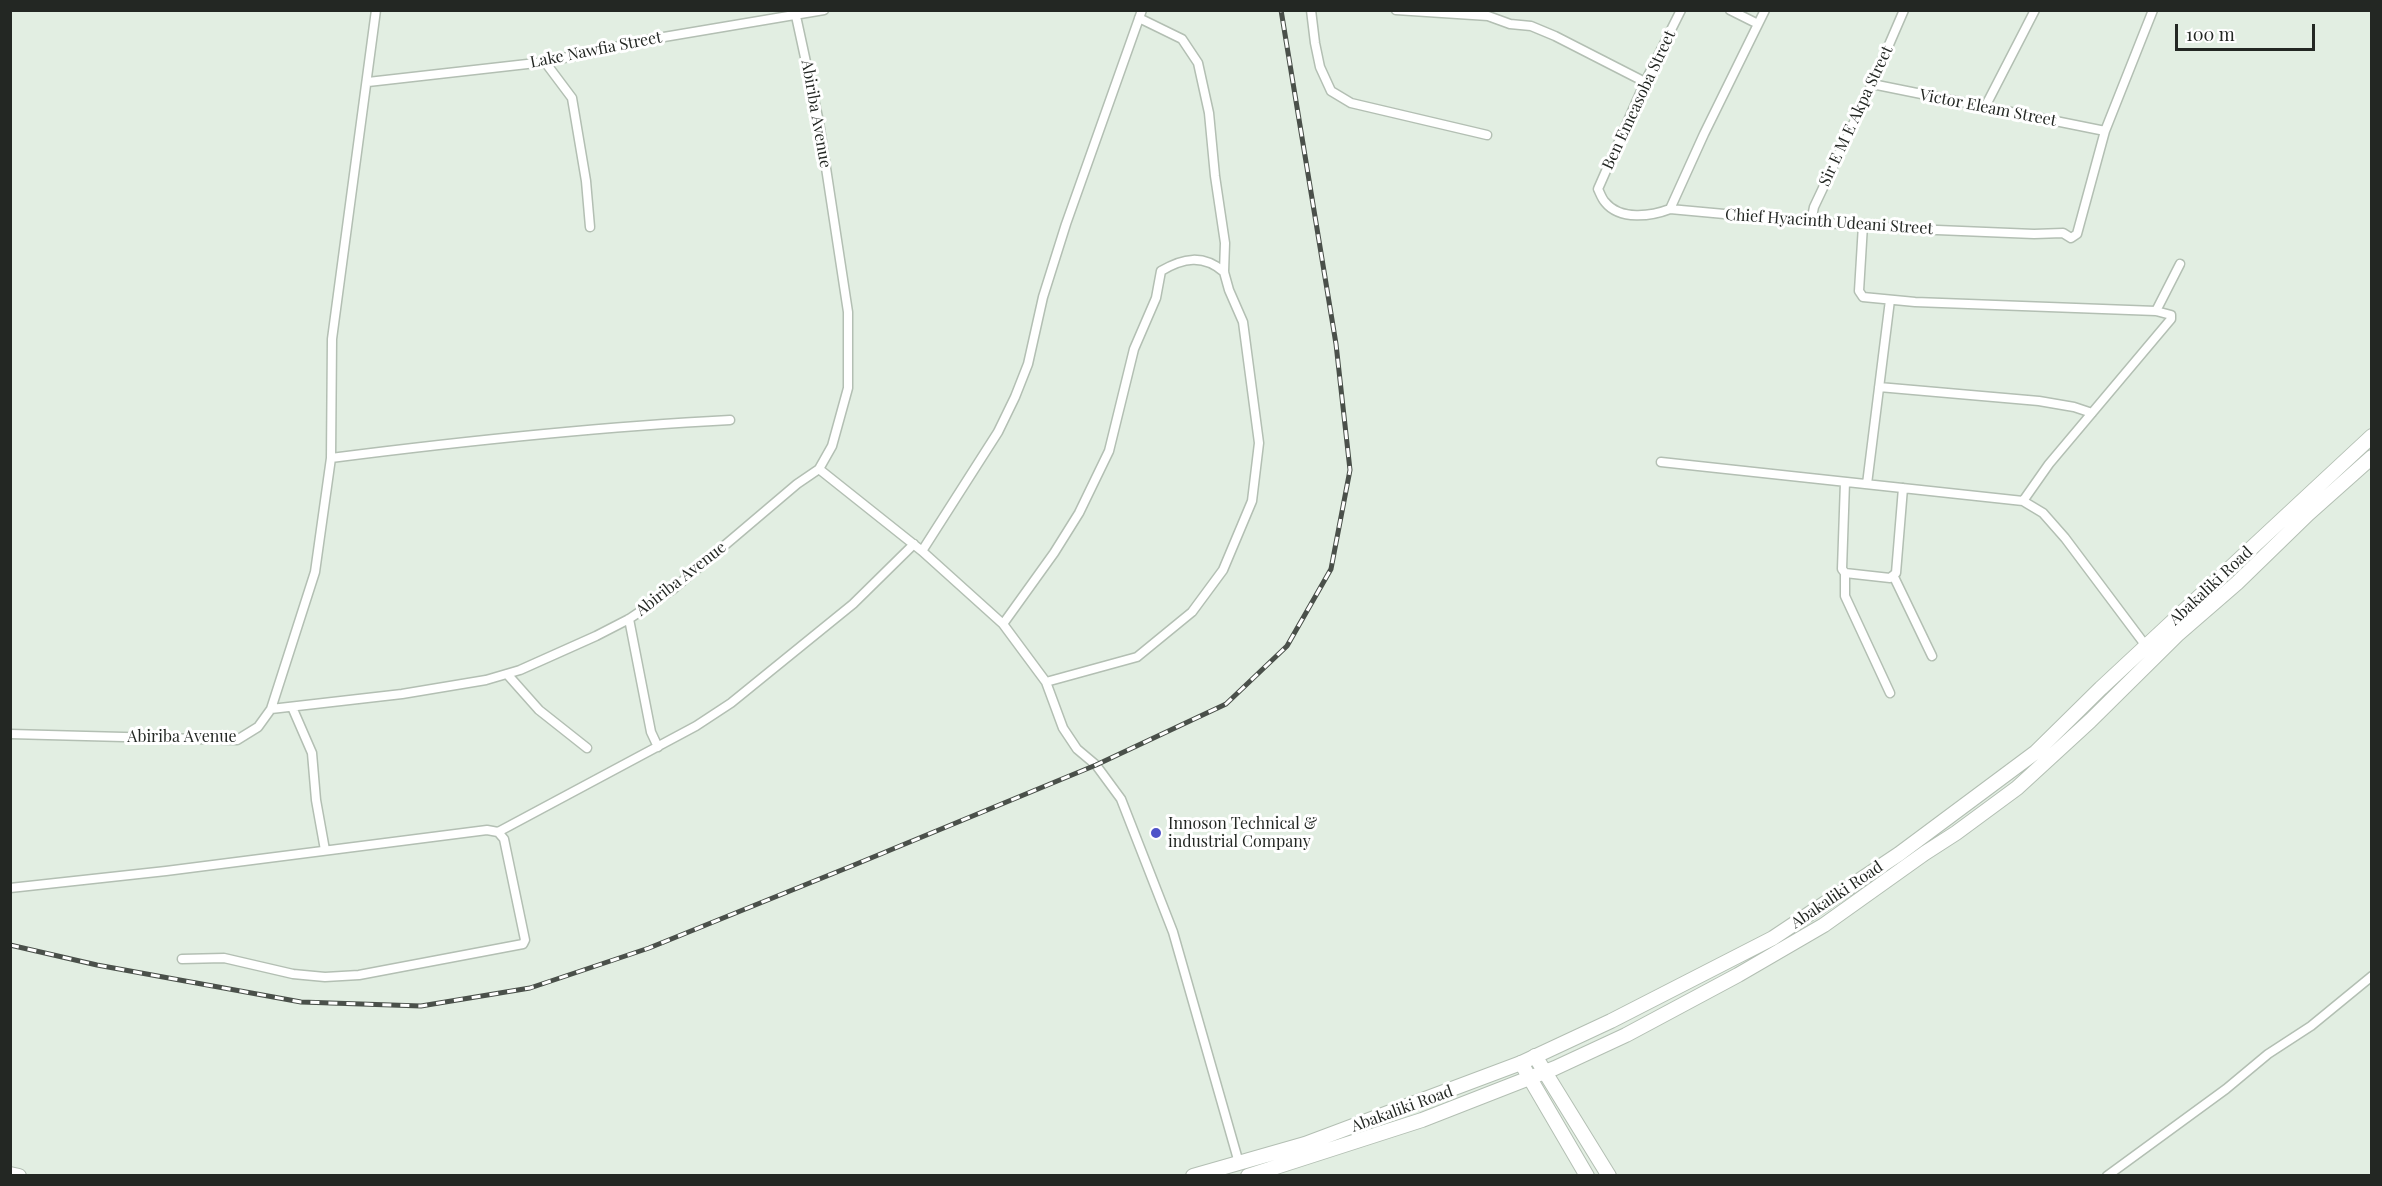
<!DOCTYPE html>
<html>
<head>
<meta charset="utf-8">
<style>
	body { margin:0 }
	#map { position:relative; width:2382px; height:1186px; overflow:hidden; background:#e2eee2; font-family:"Playfair Display",serif }
	canvas { display:block }
	.frame { position:absolute; inset:0; border:12px solid #232723; pointer-events:none }
	.scale { position:absolute; left:2175px; top:24px; width:140px; height:27px; box-sizing:border-box; border:3px solid #232723; border-top:0; padding-left:8px; font-size:18px; line-height:21px; white-space:nowrap; color:#232723; -webkit-text-stroke:4px #fff; paint-order:stroke }
</style>
</head>
<body>
<div id="map">
<canvas width="2382" height="1186"></canvas>
<div class="frame"></div>
<div class="scale">100 m</div>
</div>
<script>
const ctx = document.querySelector('canvas').getContext('2d');
ctx.lineJoin = 'round';
function trace(path, color, width, dash) { ctx.strokeStyle = color; ctx.lineWidth = width; ctx.lineCap = dash ? 'butt' : 'round'; ctx.setLineDash(dash || []); ctx.stroke(path); }
function drawText(font, color, halo, rows, align = 'center') {
  ctx.font = font + ' "Playfair Display",serif'; ctx.lineWidth = 6; ctx.setLineDash([]); ctx.textBaseline = 'middle'; ctx.strokeStyle = halo; ctx.fillStyle = color; for (const [text, x, y, turn = 0] of rows) {
    ctx.save(); ctx.translate(x, y); ctx.rotate((+turn || 0) * Math.PI / 180); ctx.textAlign = isNaN(turn) ? turn : align; if (halo) ctx.strokeText(text, 0, 0); ctx.fillText(text, 0, 0); ctx.restore();
  }
}
const minor = new Path2D(`
	M1311,10L1315,43L1320,67L1331,91L1351,103L1487,135
	M1396,10L1488,16L1510,24L1531,26L1555,36L1645,82
	M1681,10L1645,82L1598,189C1600,193 1602,199 1605,202C1620,221 1652,216 1670,209L1811,222L1913,229L2034,234L2063,233L2071,238L2077,234L2105,131L2153,10
	M1730,10L1758,24
	M545,62L572,98L586,181L590,227
	M368,82L545,62L652,39L824,10
	M1872,84L2105,131
	M1985,107L2035,10
	M1670,209L1704,134L1765,10
	M1811,222L1814,207L1872,84L1904,10
	M1863,225L1859,291L1863,297L1915,302L2156,311L2171,315V319L2049,464L2023,501
	M2156,311L2180,264
	M1879,387L2039,401L2074,407L2092,413
	M331,458C464,441 596,427 730,420
	M1661,462L2023,501L2043,513L2065,538L2146,646
	M819,469L922,551L1003,624L1046,682L1063,728L1077,749L1096,765L1121,799L1173,932L1239,1163
	M1845,482L1842,569L1845,573L1890,578L1896,573L1903,488
	M1867,484L1890,300
	M922,551L998,432L1015,397L1028,364L1043,297L1066,224L1142,10
	M1845,573V596L1890,693
	M1894,577L1932,656
	M629,619L651,732L658,747
	M1003,624L1054,553L1079,513L1109,451L1134,349L1156,298L1161,271C1183,258 1203,254 1224,272
	M507,674L539,710L587,748
	M1046,682L1137,657L1192,612L1223,570L1252,501L1259,443L1243,322L1229,290L1224,272L1225,243L1215,176L1209,113L1198,63L1182,39L1139,18
	M292,707L312,753L316,800L325,850
	M271,709L315,572L331,458L332,339L376,10
	M10,734L237,740L258,727L271,709L402,694L486,680L520,670L596,636L629,619L672,590L797,484L819,469L832,446L848,388V312L819,122L796,16
	M498,832L696,726L731,703L853,604L914,544
	M10,888L166,871L487,830L498,832L504,839L525,940L523,944L359,975L325,977L293,974L224,958L182,959
	M2107,1176L2226,1089L2268,1054L2311,1026L2372,976`);
const primary = new Path2D(`
	M1535,1056L1609,1176
	M1521,1063L1587,1176`);
const trunk = new Path2D(`
	M10,1174L19,1176
	M1193,1176L1305,1144L1521,1063L1611,1021L1773,938L1899,854L2036,752L2101,688L2372,436
	M1248,1176L1422,1120L1555,1068L1626,1035L1738,975L1824,925L1925,853L1956,833L2017,788L2090,721L2177,635L2237,583L2308,514L2372,457`);
trace(minor, '#b3bfb3', 11);
trace(primary, '#b3bfb3', 16);
trace(trunk, '#b3bfb3', 16);
trace(minor, '#fff', 8);
trace(primary, '#fff', 14);
trace(trunk, '#fff', 14);
const rail = new Path2D(`
	M10,945L97,965L301,1002L421,1006L530,988L649,948L854,865L1096,765L1226,704L1287,646L1331,569L1350,470L1336,344L1281,10`);
trace(rail, '#4a504a', 5);
trace(rail, '#fff', 3, [9]);
for (const [x, y, r, color] of [
	[1156,833,6,"#4e53c9"]
]) { const dot = new Path2D(); dot.arc(x, y, r, 0, 2 * Math.PI); ctx.fillStyle = color; ctx.fill(dot); trace(dot, '#fff', 2); }
drawText('16px', '#232723', '#fff', [
	["Lake Nawfia Street",596,50,-11],
	["Ben Emeasoba Street",1639,100,-65],
	["Victor Eleam Street",1988,108,11],
	["Abiriba Avenue",816,114,80],
	["Sir E M E Akpa Street",1856,116,-65],
	["Chief Hyacinth Udeani Street",1829,222,4],
	["Abiriba Avenue",681,579,-38],
	["Abakaliki Road",2211,586,-43],
	["Abiriba Avenue",182,737],
	["Abakaliki Road",1837,895,-34],
	["Abakaliki Road",1402,1109,-20]
]);
drawText('16px', '#232723', '#fff', [
	["Innoson Technical &",1168,824],
	["industrial Company",1168,842]
], 'left');
</script>
</body>
</html>
